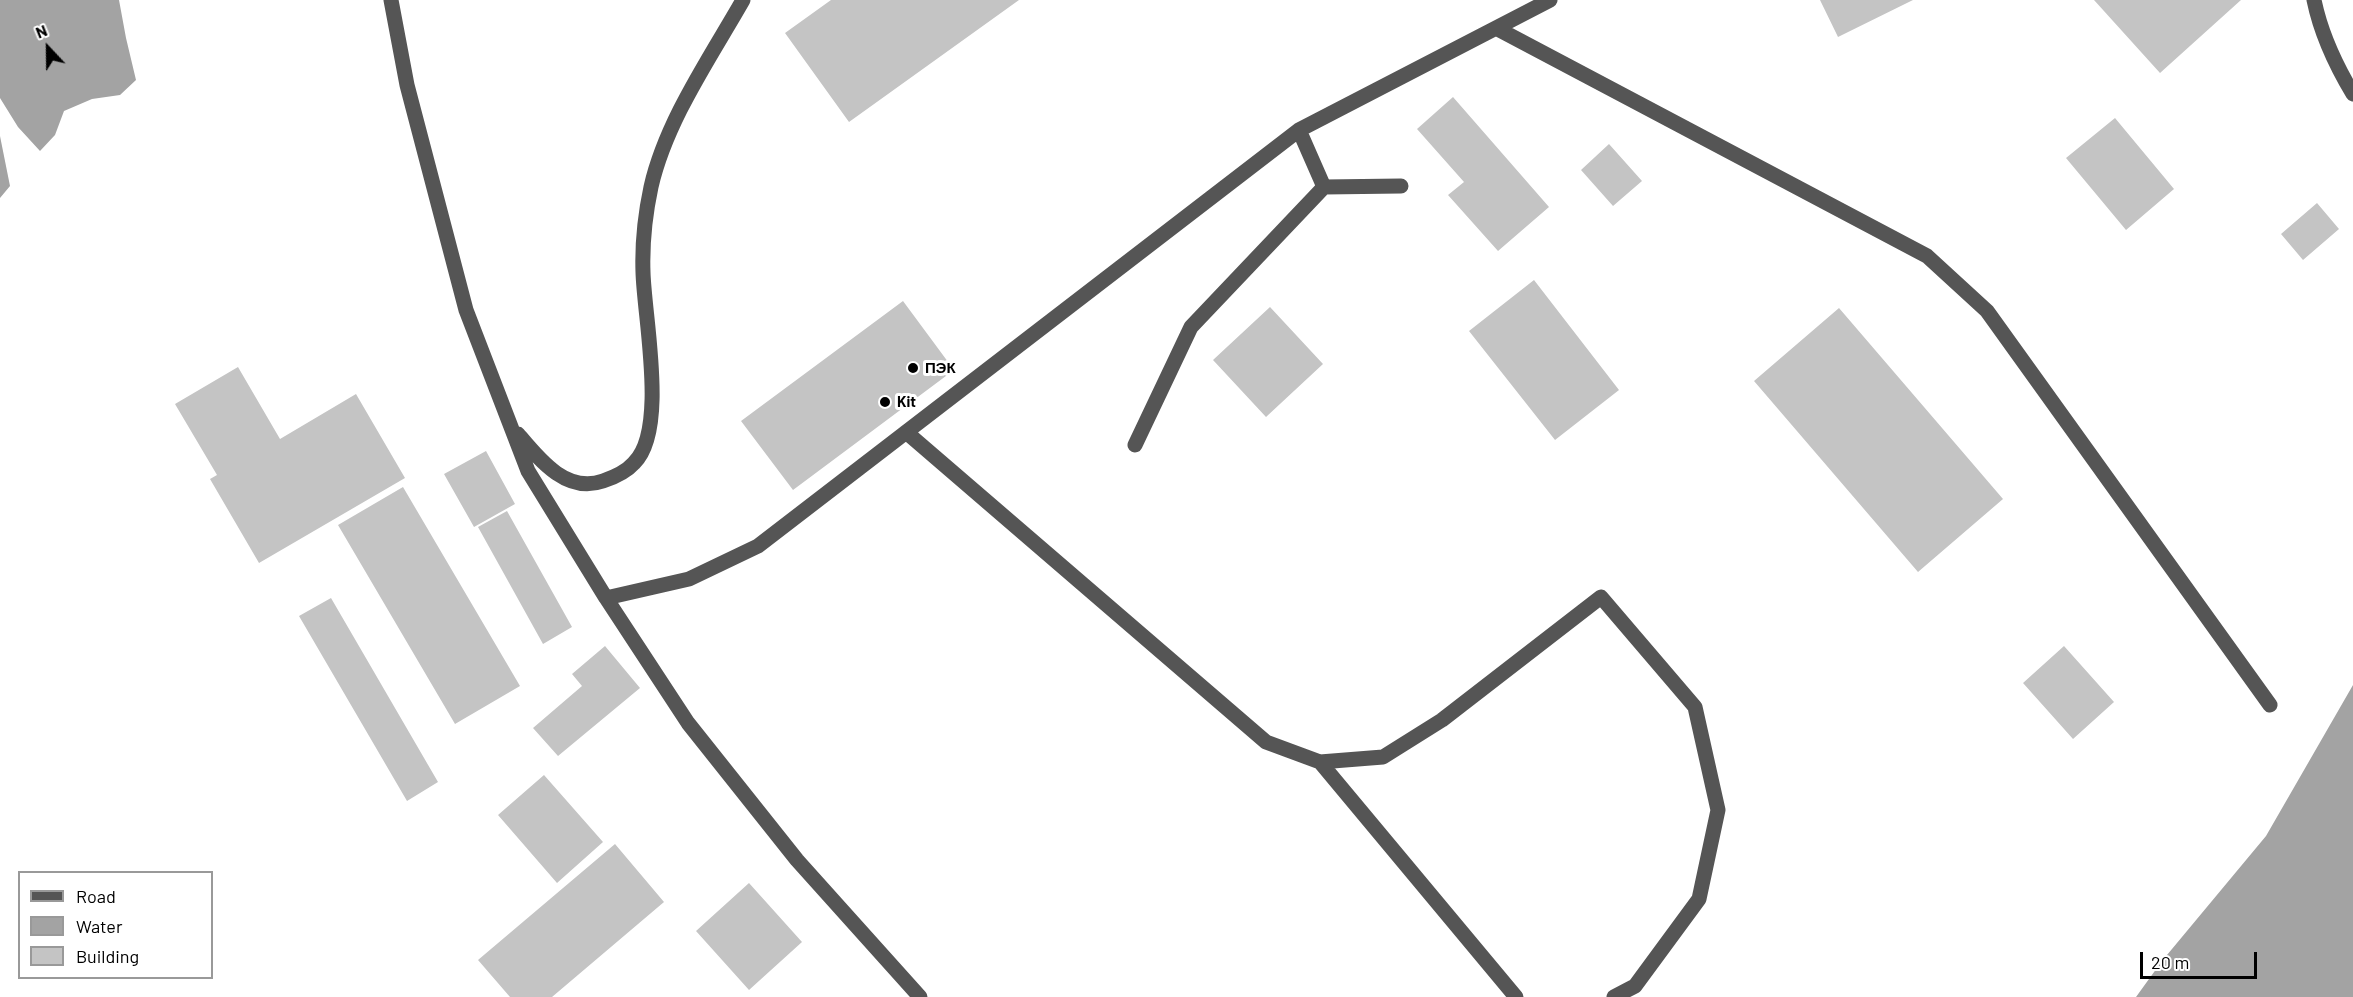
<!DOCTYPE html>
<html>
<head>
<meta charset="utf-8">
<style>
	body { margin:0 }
	#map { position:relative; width:2353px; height:997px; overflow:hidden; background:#fff; font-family:Barlow,sans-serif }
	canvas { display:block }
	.legend { position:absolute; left:18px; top:871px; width:195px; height:108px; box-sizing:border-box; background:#fff; border:2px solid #999; margin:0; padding:8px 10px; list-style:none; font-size:18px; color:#000 }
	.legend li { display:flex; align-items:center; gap:12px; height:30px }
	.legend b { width:30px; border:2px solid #999 }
	.north { position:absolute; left:18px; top:18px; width:60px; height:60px; -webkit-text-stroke:4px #fff; paint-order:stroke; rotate:338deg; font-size:16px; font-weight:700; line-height:24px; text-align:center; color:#000 }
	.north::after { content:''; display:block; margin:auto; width:21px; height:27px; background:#000; clip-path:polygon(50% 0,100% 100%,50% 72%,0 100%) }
	.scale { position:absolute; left:2140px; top:952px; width:117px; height:27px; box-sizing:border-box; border:3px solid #000; border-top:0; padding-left:8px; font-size:18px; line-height:21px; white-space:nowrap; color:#000; -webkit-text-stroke:4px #fff; paint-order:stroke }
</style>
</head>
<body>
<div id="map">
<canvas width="2353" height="997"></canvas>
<ul class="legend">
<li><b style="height:8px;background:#555"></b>Road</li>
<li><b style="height:16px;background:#a3a3a3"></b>Water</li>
<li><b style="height:16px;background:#c4c4c4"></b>Building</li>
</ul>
<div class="north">N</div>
<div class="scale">20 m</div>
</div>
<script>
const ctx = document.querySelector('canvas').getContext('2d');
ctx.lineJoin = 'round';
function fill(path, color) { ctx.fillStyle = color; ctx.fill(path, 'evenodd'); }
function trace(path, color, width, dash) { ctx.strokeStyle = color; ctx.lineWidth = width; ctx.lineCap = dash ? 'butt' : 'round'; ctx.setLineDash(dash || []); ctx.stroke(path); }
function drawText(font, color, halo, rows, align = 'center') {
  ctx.font = font + ' Barlow,sans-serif'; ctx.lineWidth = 6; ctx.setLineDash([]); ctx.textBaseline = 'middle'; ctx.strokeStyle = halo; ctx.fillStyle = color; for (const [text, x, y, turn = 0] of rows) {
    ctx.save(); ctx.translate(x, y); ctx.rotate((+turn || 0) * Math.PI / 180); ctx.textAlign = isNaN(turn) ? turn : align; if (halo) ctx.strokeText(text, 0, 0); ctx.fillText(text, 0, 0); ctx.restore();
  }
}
fill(new Path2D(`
	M0,0H119L126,38L136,80L120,95L92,99L64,111L55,135L40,151L18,127L0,98Z
	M0,136L10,186L0,198Z
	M2353,685V997H2136L2162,961L2266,836Z`), '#a3a3a3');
fill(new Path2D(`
	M831,0H1019L849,122L785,33Z
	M1820,0H1913L1838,37Z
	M2094,0H2241L2160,73Z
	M1453,97L1549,207L1498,251L1448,195L1464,182L1417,129Z
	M2115,118L2174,189L2126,230L2066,158Z
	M1609,144L1642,181L1613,206L1581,170Z
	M2317,203L2339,229L2303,260L2281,234Z
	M1534,280L1619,390L1555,440L1469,331Z
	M903,301L954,370L793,490L741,421Z
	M1270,307L1323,364L1266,417L1213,360Z
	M1839,308L2003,499L1918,572L1754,381Z
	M238,367L280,439L356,394L405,478L259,563L210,479L217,475L175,404Z
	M486,451L515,504L474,527L444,474Z
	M403,487L520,686L455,724L338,525Z
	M507,511L572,627L543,644L478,527Z
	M331,598L438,782L407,801L299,616Z
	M605,646L640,688L558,756L533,728L582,686L572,674Z
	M2064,646L2114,702L2073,739L2023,683Z
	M544,775L603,842L557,883L498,815Z
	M615,844L664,902L552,997H510L478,960Z
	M749,883L802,942L749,990L696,931Z`), '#c4c4c4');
trace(new Path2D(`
	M391,0L407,85L466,310L528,471L606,598L688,723L797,860L920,997
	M2314,0C2321,34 2335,64 2353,94
	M1496,28L1927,256L1987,311L2270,705
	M1324,187L1401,186
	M906,432L1266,742L1320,762L1383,757L1442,720L1601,597L1695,707L1718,810L1699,899L1635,986L1614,997
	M518,434C539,459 566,494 603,481C615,477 626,472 634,463C668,430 644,317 643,272C642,243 645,215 651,187C666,121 710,58 743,0
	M1135,445L1191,327L1324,187L1299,130
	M606,598L689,579L758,546L1299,130L1550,0
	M1320,762L1516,997`), '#555', 15);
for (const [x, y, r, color] of [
	[913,368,6,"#000"],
	[885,402,6,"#000"]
]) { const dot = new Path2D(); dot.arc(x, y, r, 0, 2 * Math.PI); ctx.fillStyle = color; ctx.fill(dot); trace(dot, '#fff', 2); }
drawText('bold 15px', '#000', '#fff', [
	["ПЭК",925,368],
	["Kit",897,402]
], 'left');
</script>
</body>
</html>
